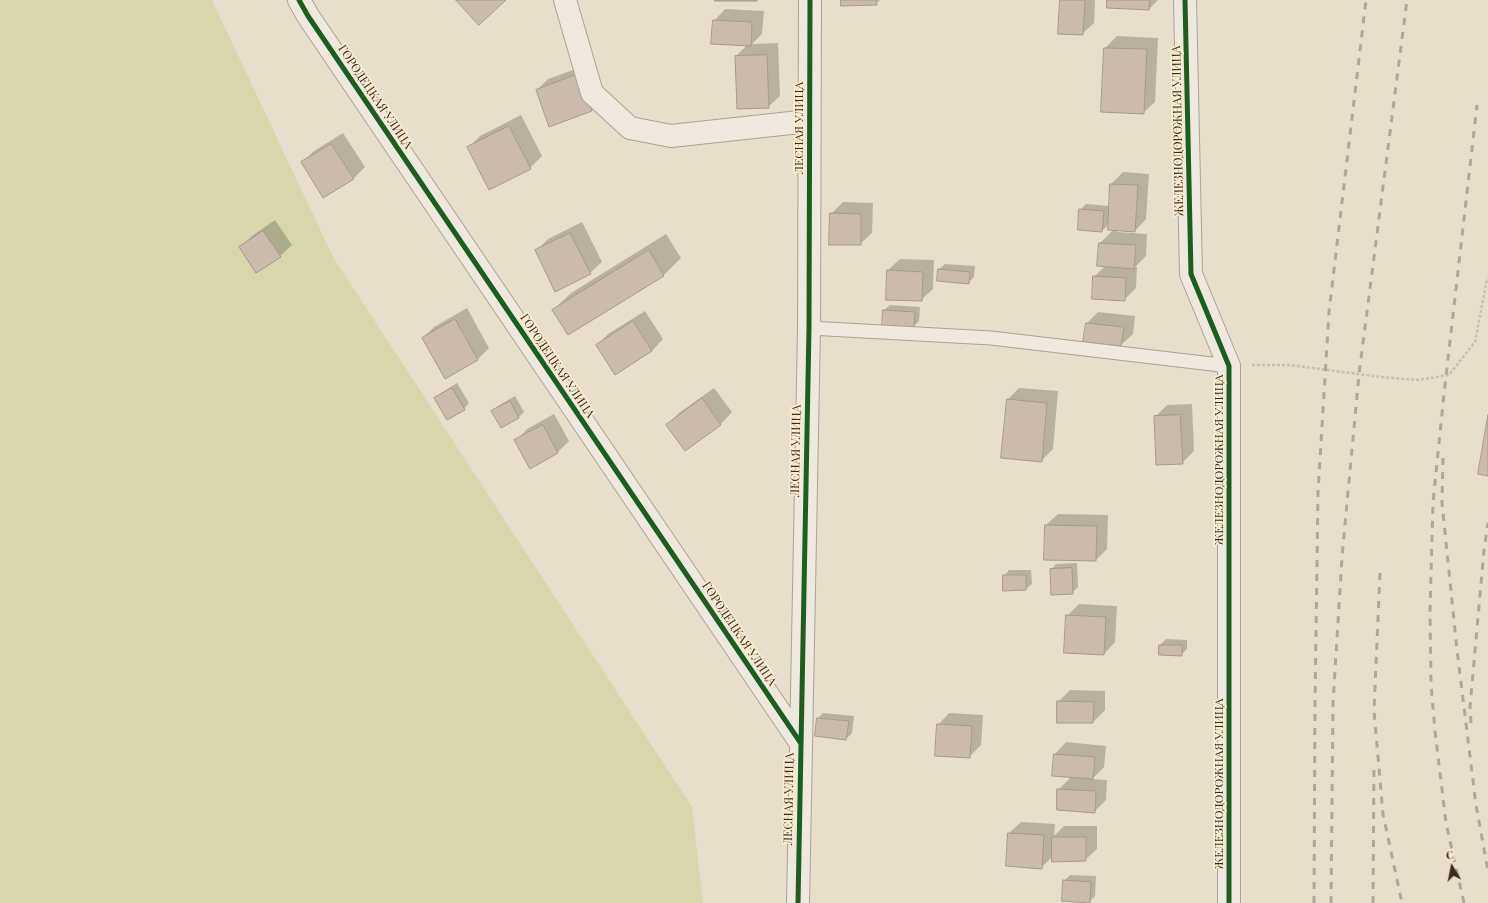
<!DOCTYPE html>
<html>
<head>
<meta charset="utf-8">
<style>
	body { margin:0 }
	#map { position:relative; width:1488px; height:903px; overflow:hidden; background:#e7decb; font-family:"Playfair Display",serif }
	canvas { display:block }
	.north { position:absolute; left:1432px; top:847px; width:40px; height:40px; -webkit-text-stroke:3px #f9ecd0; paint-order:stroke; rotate:350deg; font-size:11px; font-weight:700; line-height:16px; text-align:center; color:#3b2a1c }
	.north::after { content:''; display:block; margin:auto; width:14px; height:18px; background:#3b2a1c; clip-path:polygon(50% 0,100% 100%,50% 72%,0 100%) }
</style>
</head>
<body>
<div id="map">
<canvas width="1488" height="903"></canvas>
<div class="north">С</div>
</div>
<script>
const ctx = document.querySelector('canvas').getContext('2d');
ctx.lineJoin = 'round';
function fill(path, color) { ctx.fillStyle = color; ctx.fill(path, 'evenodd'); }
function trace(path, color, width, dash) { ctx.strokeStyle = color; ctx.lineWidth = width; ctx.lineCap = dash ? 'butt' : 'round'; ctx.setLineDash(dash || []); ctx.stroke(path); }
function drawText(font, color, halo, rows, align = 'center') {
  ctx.font = font + ' "Playfair Display",serif'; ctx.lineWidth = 3.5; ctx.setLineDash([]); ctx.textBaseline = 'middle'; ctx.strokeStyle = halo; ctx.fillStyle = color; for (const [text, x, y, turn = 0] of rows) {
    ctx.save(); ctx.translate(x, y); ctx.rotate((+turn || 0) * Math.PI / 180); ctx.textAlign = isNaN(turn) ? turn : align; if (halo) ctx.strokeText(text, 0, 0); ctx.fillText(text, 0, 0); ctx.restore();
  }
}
fill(new Path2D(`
	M0,0H212L333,257L692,807L703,903H0Z`), '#d8d7ac');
fill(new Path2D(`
	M842,0H880L876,4Z
	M1061,0H1095L1094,23L1082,34Z
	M1108,0H1158L1149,9Z
	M725,9L764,11L762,34L752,44L778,43L780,96L768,107L736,56L747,45L714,21Z
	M1117,36L1158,38L1155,102L1143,113L1105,48Z
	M590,64L603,98L591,110L537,90L548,79Z
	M521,115L542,156L530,168L469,147L480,136Z
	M343,133L365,167L353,179L302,163L314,151Z
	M1123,172L1149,174L1146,219L1135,231L1117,230V232L1147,234L1146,256L1135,267H1137L1136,288L1124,300L1094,277L1105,266L1098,265L1100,243L1113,230L1109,224L1102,231L1080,210L1086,204L1110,206L1111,184Z
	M843,202L873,203L872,233L860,244L831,214Z
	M275,220L292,245L280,256L240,248L252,236Z
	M582,222L602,262L590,273L536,251L548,239Z
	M666,234L681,258L664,275L568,334L553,310L571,293Z
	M900,259L934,260L933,289L921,300L888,270Z
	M945,264L975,266L974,277L968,283L939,269Z
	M890,305L920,307L919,321L913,327L884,310Z
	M467,308L489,348L478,359L423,338L434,327Z
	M645,311L663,339L652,351L597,345L608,334Z
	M1098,312L1135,316L1133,334L1121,345L1087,323Z
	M457,383L469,403L464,409L436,399L441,393Z
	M714,388L732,412L721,424L685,450L667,425L679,413Z
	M1019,388L1058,391L1053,449L1041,461L1008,399Z
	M515,396L524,412L519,417L502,427L493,412L498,406Z
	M1192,404L1194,451L1182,463L1155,417L1167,405Z
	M554,414L569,441L558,452L530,467L516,441L527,429Z
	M1058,514L1108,515L1107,549L1096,560L1046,525Z
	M1077,563L1078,587L1072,593L1051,570L1056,564Z
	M1009,570H1031L1032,584L1026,589L1004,576Z
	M1079,604L1117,606L1115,642L1104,654L1067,616Z
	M1166,639L1187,640V649L1181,655L1160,645Z
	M1070,690L1105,691V710L1093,722L1058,702Z
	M823,713L854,716L852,733L846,739L818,718Z
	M949,713L983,715L981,745L969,757L938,725Z
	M1066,742L1106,746L1104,767L1092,779L1107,780L1106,800L1094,812L1058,790L1072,776L1053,775L1055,754Z
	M1021,822L1055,824L1054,836L1064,826H1097V849L1085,860L1053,856L1041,868L1009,833Z
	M1070,875L1096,876L1095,896L1090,901L1064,881Z`), '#0003');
const building = new Path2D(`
	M456,0H506L479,25Z
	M715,0H757V1H715Z
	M841,0H876L877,5L841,6Z
	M1060,0H1085L1083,35L1058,34Z
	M1107,0H1150L1149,10L1107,8Z
	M713,20L752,22L751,46L711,44Z
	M1104,48L1147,49L1144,114L1101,112Z
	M767,55L769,108L737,109L735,56Z
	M578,74L592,111L549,127L536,90Z
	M509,126L531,169L489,190L467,147Z
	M331,144L354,179L323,198L301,162Z
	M1110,184L1138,185L1135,232L1108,230Z
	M1079,209L1104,211L1102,232L1078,230Z
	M830,213L861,214V245H829Z
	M263,231L281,257L256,273L239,247Z
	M570,233L591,274L555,292L535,250Z
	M1099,243L1136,245L1134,269L1097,266Z
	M649,250L664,276L568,335L552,310Z
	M938,269L970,272L969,284L937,281Z
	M887,270L923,272L922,301L886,300Z
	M1093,276L1126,278L1125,301L1092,299Z
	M883,310L915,312L914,328L882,326Z
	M455,319L478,360L445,379L422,338Z
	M633,321L652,351L615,375L596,345Z
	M1086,323L1124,327L1121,346L1083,342Z
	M452,388L465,410L447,420L434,398Z
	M702,398L721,425L685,451L666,425Z
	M1007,399L1047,403L1042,462L1001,458Z
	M510,401L519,418L501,428L491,411Z
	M1180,415L1183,464L1156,465L1154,416Z
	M1488,415V476L1478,474Z
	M543,425L558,453L530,469L514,440Z
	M1045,525L1097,526L1096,561L1044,560Z
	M1072,568L1073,594L1051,595L1050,569Z
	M1003,575H1026V590L1003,591Z
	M1066,615L1106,617L1104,655L1064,653Z
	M1159,645H1182V656L1159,655Z
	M1057,701L1094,702L1093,723H1057Z
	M817,718L849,721L846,740L815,736Z
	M937,724L972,726L970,758L935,756Z
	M1054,754L1095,757L1093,779L1052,776Z
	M1057,789L1096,791L1095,813L1057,810Z
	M1008,833L1044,835L1042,869L1006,866Z
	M1052,837H1086V861L1052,862Z
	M1063,880L1091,882L1090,903L1062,901Z`);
fill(building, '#cbbbac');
trace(building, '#a7998a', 1);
const service = new Path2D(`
	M809,328L991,338L1229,366`);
const minor = new Path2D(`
	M299,0L308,16L800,742
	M565,0L592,93L630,128L671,136L809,121
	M1185,0L1191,274L1229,366V903
	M798,903L809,328L810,0`);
trace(service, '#aca395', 15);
trace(minor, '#aca395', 24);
trace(new Path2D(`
	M1252,365H1290L1381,377L1418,380L1449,375L1475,342L1487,279H1488`), '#c7bfb5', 2.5, [3, 2]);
trace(service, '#eee8de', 13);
trace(minor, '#eee8de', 22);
trace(new Path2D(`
	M1443,458L1442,503L1457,650L1476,805L1488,871
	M1380,573L1374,711L1383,814L1402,903
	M1471,723L1470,707L1484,550L1488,523
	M1314,903L1315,705L1318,492L1329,312L1366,0
	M1331,903L1333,703L1342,557L1359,374L1407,0
	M1373,903L1374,765
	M1464,903L1446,823L1435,731L1431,684L1430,611L1433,502L1444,394L1477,105`), '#ada89e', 3, [7, 7]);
trace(new Path2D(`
	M299,0L308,16L800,742
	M1185,0L1191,274L1229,366V903
	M798,903L809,328L810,0`), '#1b5e20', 5);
drawText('12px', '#3b2a1c', '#f9ecd0', [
	["ГОРОДЕЦКАЯ УЛИЦА",375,97,56],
	["ЛЕСНАЯ УЛИЦА",799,128,-90],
	["ЖЕЛЕЗНОДОРОЖНАЯ УЛИЦА",1178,131,-91],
	["ГОРОДЕЦКАЯ УЛИЦА",557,366,56],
	["ЛЕСНАЯ УЛИЦА",796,451,-89],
	["ЖЕЛЕЗНОДОРОЖНАЯ УЛИЦА",1219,460,-90],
	["ГОРОДЕЦКАЯ УЛИЦА",739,634,56],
	["ЖЕЛЕЗНОДОРОЖНАЯ УЛИЦА",1219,784,-90],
	["ЛЕСНАЯ УЛИЦА",789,799,-89]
]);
</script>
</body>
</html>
